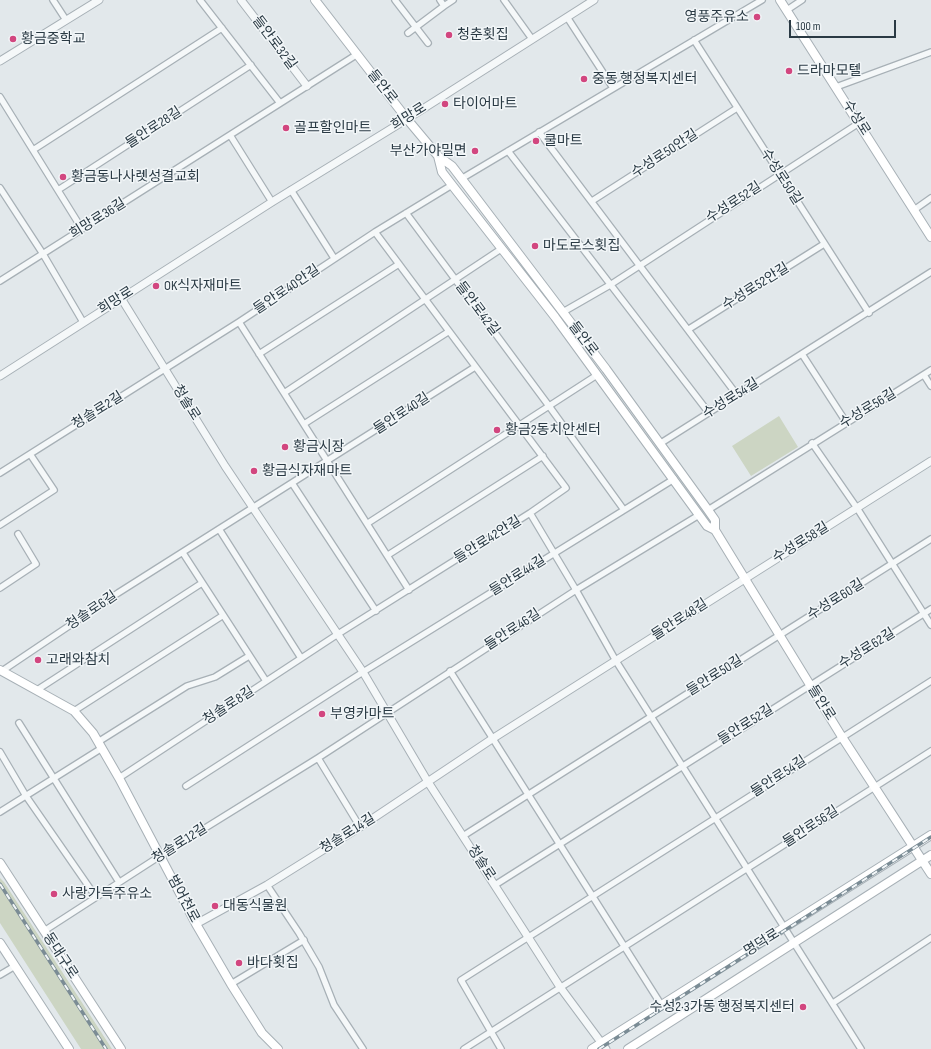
<!DOCTYPE html>
<html>
<head>
<meta charset="utf-8">
<style>
	body { margin:0 }
	#map { position:relative; width:931px; height:1049px; overflow:hidden; background:#e2e8eb; font-family:"Sofia Sans Condensed",sans-serif }
	canvas { display:block }
	.scale { position:absolute; left:789px; top:20px; width:107px; height:18px; box-sizing:border-box; border:2px solid #2a3a44; border-top:0; padding-left:5px; font-size:12px; line-height:14px; white-space:nowrap; color:#2a3a44; -webkit-text-stroke:3px #f2f6f8; paint-order:stroke }
</style>
</head>
<body>
<div id="map">
<canvas width="931" height="1049"></canvas>
<div class="scale">100 m</div>
</div>
<script>
const ctx = document.querySelector('canvas').getContext('2d');
ctx.lineJoin = 'round';
function fill(path, color) { ctx.fillStyle = color; ctx.fill(path, 'evenodd'); }
function trace(path, color, width, dash) { ctx.strokeStyle = color; ctx.lineWidth = width; ctx.lineCap = dash ? 'butt' : 'round'; ctx.setLineDash(dash || []); ctx.stroke(path); }
function drawText(font, color, halo, rows, align = 'center') {
  ctx.font = font + ' "Sofia Sans Condensed","Noto Sans KR",sans-serif'; ctx.lineWidth = 3; ctx.setLineDash([]); ctx.textBaseline = 'middle'; ctx.strokeStyle = halo; ctx.fillStyle = color; for (const [text, x, y, turn = 0] of rows) {
    ctx.save(); ctx.translate(x, y); ctx.rotate((+turn || 0) * Math.PI / 180); ctx.textAlign = isNaN(turn) ? turn : align; if (halo) ctx.strokeText(text, 0, 0); ctx.fillText(text, 0, 0); ctx.restore();
  }
}
fill(new Path2D(`
	M779,416L798,447L751,476L732,446Z
	M0,878L4,882L112,1049H81L0,923Z`), '#ccd5c3');
const minor = new Path2D(`
	M53,0L66,20
	M200,0L280,103
	M395,0L428,43
	M440,0L444,6L453,0
	M504,0L532,39
	M787,10L802,0
	M567,17L613,88
	M408,33L444,6
	M694,40L869,313
	M836,87L931,52
	M0,97L82,229
	M539,132L737,395
	M230,135L272,202
	M33,150L222,28
	M508,151L709,413
	M461,179L762,0
	M0,188L43,254L83,322
	M58,190L251,65
	M291,190L334,258
	M592,201L737,108
	M914,210L931,198
	M406,213L549,406L624,510
	M0,281L356,55
	M563,312L610,285L859,123
	M239,322L409,590
	M689,329L824,244
	M259,354L399,264
	M802,354L846,422
	M924,375L931,386
	M284,393L501,249
	M304,424L448,332
	M661,443L931,272
	M812,443L857,508L931,625
	M0,473L239,322L375,232L452,185
	M292,483L376,611
	M708,510L931,370
	M530,513L576,590L616,661L861,1049
	M368,523L597,375
	M0,525L54,490L30,454
	M219,529L301,658
	M183,553L266,681
	M388,555L543,456
	M0,588L36,564L18,534
	M2,671L118,593L475,367
	M450,671L662,1006
	M37,690L202,583
	M74,711L222,616
	M19,723L119,882
	M98,742L187,686L215,677L249,656
	M0,752L26,796L96,897
	M318,758L360,827
	M119,778L338,634L530,513L566,488L375,232
	M186,786L363,672L674,479
	M0,812L102,748
	M463,836L931,539
	M267,885L299,933L319,967L334,1005L363,1049
	M495,885L931,609
	M44,931L160,856L318,758L576,590L699,515
	M0,975L15,966
	M231,984L304,940
	M833,1003L931,938
	M464,1049L931,751
	M501,1049L461,980L931,681`);
const tertiary = new Path2D(`
	M241,0L307,86
	M0,61L99,0
	M121,298L225,466L363,672L428,782L528,937L560,987L606,1049
	M0,376L272,202L407,119L594,0
	M196,924L267,885L360,827L492,739L931,461`);
const secondary = new Path2D(`
	M315,0L407,119L438,156L452,166L606,369L708,510L715,520V530
	M780,0L931,237
	M438,156L442,172L452,185L555,317L707,526L715,530L842,737L931,874
	M0,670L74,711L93,733L119,778L196,924L231,984L262,1033L278,1049
	M0,863L121,1049
	M0,943L69,1049
	M592,1049L931,835
	M628,1049L931,855`);
trace(minor, '#a7b0b6', 8);
trace(tertiary, '#a7b0b6', 9);
trace(secondary, '#a7b0b6', 10);
trace(minor, '#f5f8f9', 5.5);
trace(tertiary, '#f5f8f9', 7);
trace(secondary, '#fff', 8);
const rail = new Path2D(`
	M0,884L106,1049
	M599,1049L931,837`);
trace(rail, '#7b8c95', 3.5);
trace(rail, '#f2f6f8', 2, [6]);
for (const [x, y, r, color] of [
	[757,17,4,"#d2467f"],
	[449,35,4,"#d2467f"],
	[13,39,4,"#d2467f"],
	[789,71,4,"#d2467f"],
	[584,79,4,"#d2467f"],
	[445,104,4,"#d2467f"],
	[286,128,4,"#d2467f"],
	[536,141,4,"#d2467f"],
	[475,151,4,"#d2467f"],
	[63,177,4,"#d2467f"],
	[535,246,4,"#d2467f"],
	[156,286,4,"#d2467f"],
	[497,430,4,"#d2467f"],
	[285,447,4,"#d2467f"],
	[254,471,4,"#d2467f"],
	[38,660,4,"#d2467f"],
	[322,714,4,"#d2467f"],
	[54,894,4,"#d2467f"],
	[215,906,4,"#d2467f"],
	[239,963,4,"#d2467f"],
	[803,1007,4,"#d2467f"]
]) { const dot = new Path2D(); dot.arc(x, y, r, 0, 2 * Math.PI); ctx.fillStyle = color; ctx.fill(dot); trace(dot, '#f2f6f8', 1.5); }
drawText('14px', '#2a3a44', '#f2f6f8', [
	["영풍주유소",749,17,"right"],
	["청춘횟집",457,35],
	["황금중학교",21,39],
	["드라마모텔",797,71],
	["중동 행정복지센터",592,79],
	["타이어마트",453,104],
	["골프할인마트",294,128],
	["쿨마트",544,141],
	["부산가야밀면",467,151,"right"],
	["황금동나사렛성결교회",71,177],
	["마도로스횟집",543,246],
	["OK식자재마트",164,286],
	["황금2동치안센터",505,430],
	["황금시장",293,447],
	["황금식자재마트",262,471],
	["고래와참치",46,660],
	["부영카마트",330,714],
	["사랑가득주유소",62,894],
	["대동식물원",223,906],
	["바다횟집",247,963],
	["수성2·3가동 행정복지센터",795,1007,"right"]
], 'left');
drawText('14px', '#2a3a44', '#f2f6f8', [
	["들안로32길",274,43,53],
	["들안로",382,87,52],
	["희망로",409,117,-32],
	["수성로",856,118,58],
	["들안로28길",154,128,-33],
	["수성로50안길",665,154,-33],
	["수성로50길",781,177,57],
	["수성로52길",734,203,-33],
	["희망로36길",98,219,-32],
	["수성로52안길",756,287,-32],
	["들안로40안길",287,290,-34],
	["희망로",116,301,-32],
	["들안로42길",477,309,53],
	["들안로",583,339,53],
	["수성로54길",731,399,-32],
	["청솔로",186,403,58],
	["수성로56길",868,409,-31],
	["청솔로2길",98,411,-32],
	["들안로40길",402,414,-33],
	["들안로42안길",488,540,-32],
	["수성로58길",801,543,-32],
	["들안로44길",518,576,-32],
	["수성로60길",836,600,-32],
	["청솔로6길",92,611,-34],
	["들안로48길",680,620,-33],
	["들안로46길",513,630,-33],
	["수성로62길",867,649,-32],
	["들안로50길",715,676,-32],
	["들안로",821,703,58],
	["청솔로8길",229,706,-33],
	["들안로52길",746,725,-32],
	["들안로54길",779,777,-33],
	["들안로56길",811,827,-33],
	["청솔로14길",348,834,-32],
	["청솔로12길",180,844,-32],
	["청솔로",481,863,57],
	["범어천로",183,899,62],
	["명덕로",762,943,-32],
	["동대구로",60,956,57]
]);
</script>
</body>
</html>
